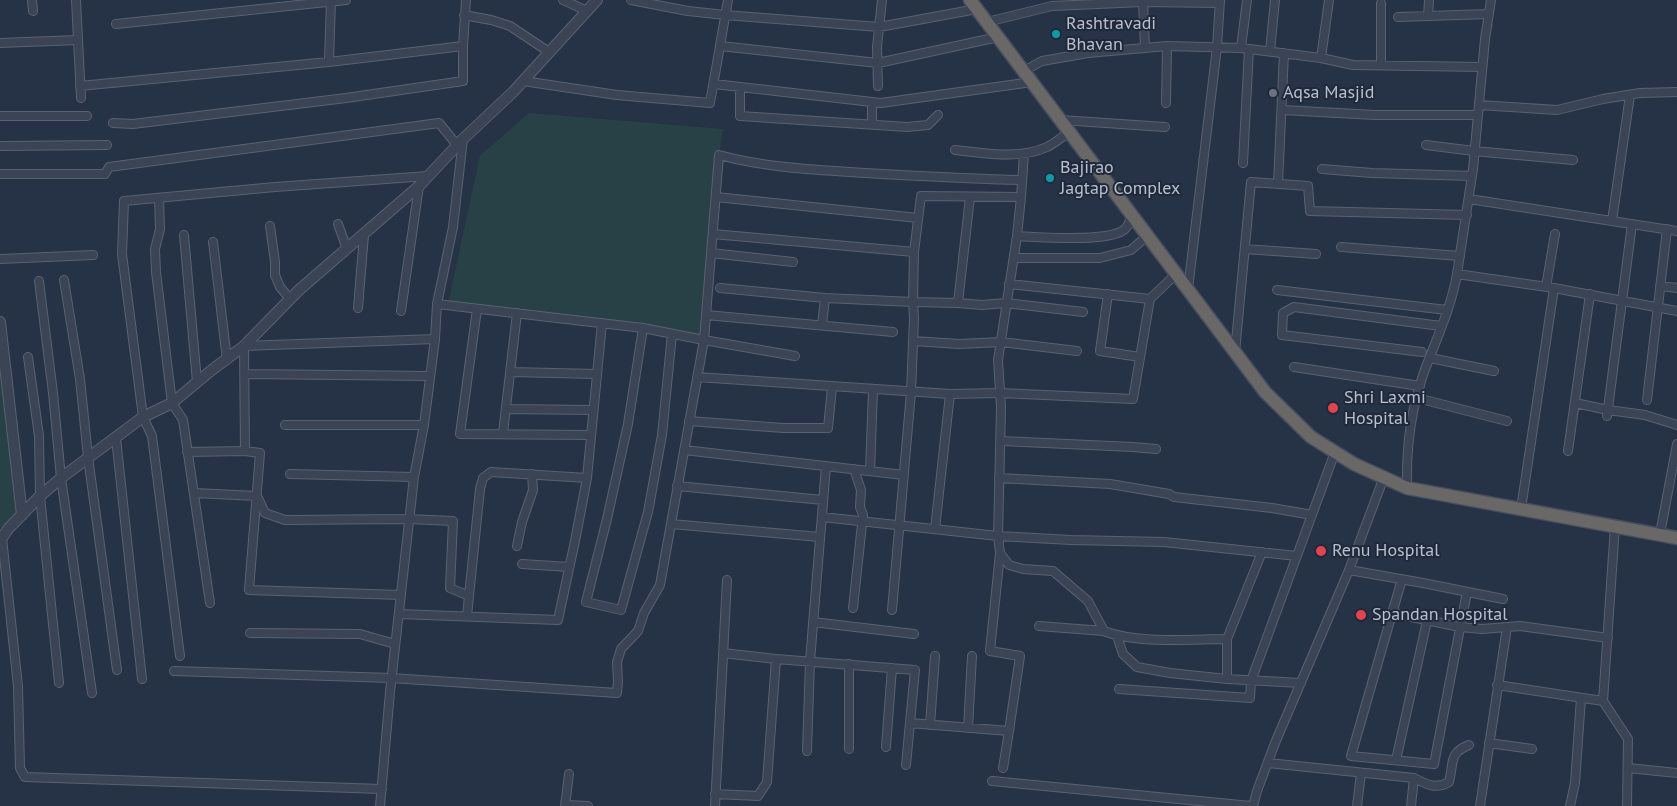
<!DOCTYPE html>
<html>
<head>
<meta charset="utf-8">
<style>
	body { margin:0 }
	canvas { display:block; background:#263245 }
</style>
</head>
<body>
<canvas width="1677" height="806"></canvas>
<script>
const ctx = document.querySelector('canvas').getContext('2d');
ctx.lineJoin = 'round';
function fill(path, color) { ctx.fillStyle = color; ctx.fill(path, 'evenodd'); }
function trace(path, color, width, dash) { ctx.strokeStyle = color; ctx.lineWidth = width; ctx.lineCap = dash ? 'butt' : 'round'; ctx.setLineDash(dash || []); ctx.stroke(path); }
function drawText(font, color, halo, rows, align = 'center') {
  ctx.font = font + ' "PT Sans",sans-serif'; ctx.lineWidth = 4; ctx.setLineDash([]); ctx.textBaseline = 'middle'; ctx.strokeStyle = halo; ctx.fillStyle = color; for (const [text, x, y, turn = 0] of rows) {
    ctx.save(); ctx.translate(x, y); ctx.rotate((+turn || 0) * Math.PI / 180); ctx.textAlign = isNaN(turn) ? turn : align; if (halo) ctx.strokeText(text, 0, 0); ctx.fillText(text, 0, 0); ctx.restore();
  }
}
fill(new Path2D(`
	M529,113L723,129L719,155L704,340L448,304L480,156Z
	M0,373L16,514L0,528Z`), '#284146');
const minor = new Path2D(`
	M32,0L33,11
	M76,0L81,98
	M563,0L587,11
	M631,0L688,11L725,15L879,27L977,9
	M1143,2L1145,48
	M1381,3V65
	M464,15L491,20L510,26L549,52
	M1428,16L1429,0
	M1398,17L1489,14
	M987,22L1052,6L1143,2L1220,3
	M116,24L346,0
	M0,43L78,40
	M720,46L878,63L998,37
	M1241,48L1247,0
	M1270,51L1275,0
	M1321,58L1329,0
	M329,62L331,0
	M1024,71L1042,61L1088,53L1167,46L1241,48L1321,58L1353,65L1482,67
	M523,81L617,95L710,103L728,0
	M714,84L881,103L1032,82
	M80,86L329,62L463,46
	M878,86L877,47L882,0
	M740,87V116L907,127L928,125L938,115
	M1166,103L1167,46
	M1479,105L1557,110L1603,99L1640,93L1677,92
	M1282,110L1375,115H1478
	M0,116H87
	M1061,120L1165,127
	M113,123L133,124L346,98L463,81V46L466,0
	M872,124V102
	M1426,145L1474,151L1573,160
	M0,146L107,145
	M955,150C986,153 1018,160 1047,147C1055,143 1062,137 1069,132
	M1024,154L1021,197L1017,236L998,360L1001,407L998,536L1000,553L1009,565L1023,569L1053,571L1088,601L1104,631C1136,644 1192,639 1227,639
	M1243,163L1249,49
	M1322,169L1372,173L1472,176
	M0,174H105L109,167L439,123L457,145
	M1278,184L1284,53
	M716,197L918,218
	M159,198L160,229L155,249L156,272L172,403L183,420L210,603
	M1469,199L1677,231
	M1612,221L1630,95
	M338,224L347,249
	M270,226L275,262V275L280,287L290,299
	M713,234L914,252
	M184,235L197,382
	M1017,236C1038,237 1110,243 1125,229C1128,226 1130,220 1133,216
	M213,242L227,360
	M1341,247L1460,256
	M1245,249L1316,254
	M711,253L793,262
	M1014,258H1100L1131,250L1147,236
	M0,259L93,255
	M1457,274L1554,288L1677,311
	M64,280L80,379L88,457L117,670
	M39,281L53,393L61,478L92,693
	M1660,286L1677,288
	M1546,287L1555,234
	M720,288L825,298
	M1188,289L1217,47L1220,0
	M1277,290L1447,310
	M1108,294L1100,351L1140,357
	M1150,299L1176,274
	M958,303L970,197
	M437,304L643,328L704,340L719,155C767,168 817,170 866,173C918,176 970,179 1022,180
	M358,308L364,235
	M477,309L460,434L591,435
	M401,311L419,186
	M706,315L893,332
	M822,325L825,298L913,302L914,252L921,196L1021,197
	M643,328L628,424L607,519L586,602L621,610L648,512L662,435L672,334
	M913,341L959,344L1001,342L1077,351
	M1235,352L1251,182L1308,186L1310,211L1467,215
	M1422,352L1282,335L1283,313L1294,307L1441,326
	M28,357L39,436L40,496L59,683
	M1430,358L1494,371
	M1294,367L1420,386
	M511,372L596,374
	M245,374L430,376
	M697,377L950,394L1000,393L1133,399L1150,299L1009,284
	M1417,398L1507,421
	M1647,400L1667,229
	M1575,403L1608,410L1645,415L1677,425
	M507,409L593,410
	M1607,416L1632,224
	M689,421L783,428H828L832,387
	M285,425H424
	M503,433L517,313
	M116,438L142,679
	M1001,441L1133,447L1156,449
	M684,450L904,475
	M1568,451L1590,294
	M187,452L245,451
	M870,471L873,390
	M290,474L414,477
	M999,478L1110,484L1169,494L1174,497L1272,508L1312,515
	M677,486L823,500
	M1407,488C1406,448 1410,413 1423,375C1435,342 1451,309 1457,274L1473,169L1485,39L1491,0
	M194,493L257,496L265,513L285,520L409,519L453,521L450,588L469,596L467,616
	M1521,509L1554,288
	M822,517L998,536L1071,540L1164,542L1297,556
	M671,524L820,537
	M1615,526L1603,701L1628,739L1627,806
	M935,529L950,394
	M1660,534L1677,444
	M2,538L18,686L20,768L25,777L382,789
	M517,546L522,522L533,490L532,474
	M1000,553L990,651L1020,656L1009,731
	M522,564L569,567
	M1349,570L1423,583L1503,599
	M1402,579L1351,756L1434,764L1467,592
	M401,595L249,590L260,453L245,451L244,346L435,339
	M469,596L480,489L483,478L491,472L587,478
	M853,608L863,515L860,507L861,490L854,469
	M892,610L911,392L914,318L913,302L958,303L982,305L1006,303L1083,312
	M1392,613L1460,627L1482,629L1520,626L1608,638
	M399,614L558,620L575,541L587,478L602,323
	M813,622L914,634
	M1039,626L1104,631
	M250,633L360,634L395,644
	M1117,636L1123,654L1137,667L1170,673L1227,679L1301,683
	M723,653L776,659L915,670L906,765
	M180,656L152,436L143,417L122,254L124,201L275,187L428,176
	M849,664V749
	M174,671L391,678L617,693L618,681L617,662L621,649L638,631L644,613L660,585L704,340L795,356
	M1227,679V639L1262,552
	M1497,685L1603,701
	M1119,689L1250,698L1251,681L1335,452
	M910,723L1009,731L1003,768
	M930,725L935,656
	M968,728L972,656
	M1489,743L1532,749
	M886,747L892,668
	M807,751L810,661L826,466
	M1396,760L1427,621
	M1268,763L1414,778C1426,784 1436,790 1449,782C1454,764 1448,753 1469,745
	M1628,768L1677,773
	M992,781L1251,806
	M715,794L758,796L767,782L776,659
	M567,805L588,806
	M380,806L390,692L414,477L424,425L435,339L437,304L453,227L463,139
	M565,806L569,774
	M715,806L727,580
	M1253,806L1257,791L1275,743L1349,570L1384,477
	M1357,806L1361,773
	M1411,806L1414,778
	M1480,806L1507,627
	M1570,806L1575,783L1581,698`);
const tertiary = new Path2D(`
	M0,322L22,515
	M0,541L8,529L40,496L61,478L143,417L172,403L213,369L244,346L299,290L419,186L463,139L513,92L597,0`);
const trunk = new Path2D(`
	M970,0L1265,392L1311,437L1354,464L1407,488L1677,538`);
trace(minor, '#596272', 10);
trace(tertiary, '#596272', 12);
trace(trunk, '#454f5f', 15);
trace(minor, '#3b4454', 8);
trace(tertiary, '#3b4454', 10);
trace(trunk, '#6a6866', 12);
for (const [x, y, r, color] of [
	[1056,34,5,"#0f9aa8"],
	[1273,93,5,"#6b7280"],
	[1050,178,5,"#0f9aa8"],
	[1333,408,6,"#e0444e"],
	[1321,551,6,"#e0444e"],
	[1361,615,6,"#e0444e"]
]) { const dot = new Path2D(); dot.arc(x, y, r, 0, 2 * Math.PI); ctx.fillStyle = color; ctx.fill(dot); trace(dot, '#1f293a', 2); }
drawText('18px', '#b8c0ce', '#1f293a', [
	["Rashtravadi",1066,24],
	["Bhavan",1066,45],
	["Aqsa Masjid",1283,93],
	["Bajirao",1060,168],
	["Jagtap Complex",1060,189],
	["Shri Laxmi",1344,398],
	["Hospital",1344,419],
	["Renu Hospital",1332,551],
	["Spandan Hospital",1372,615]
], 'left');
</script>
</body>
</html>
